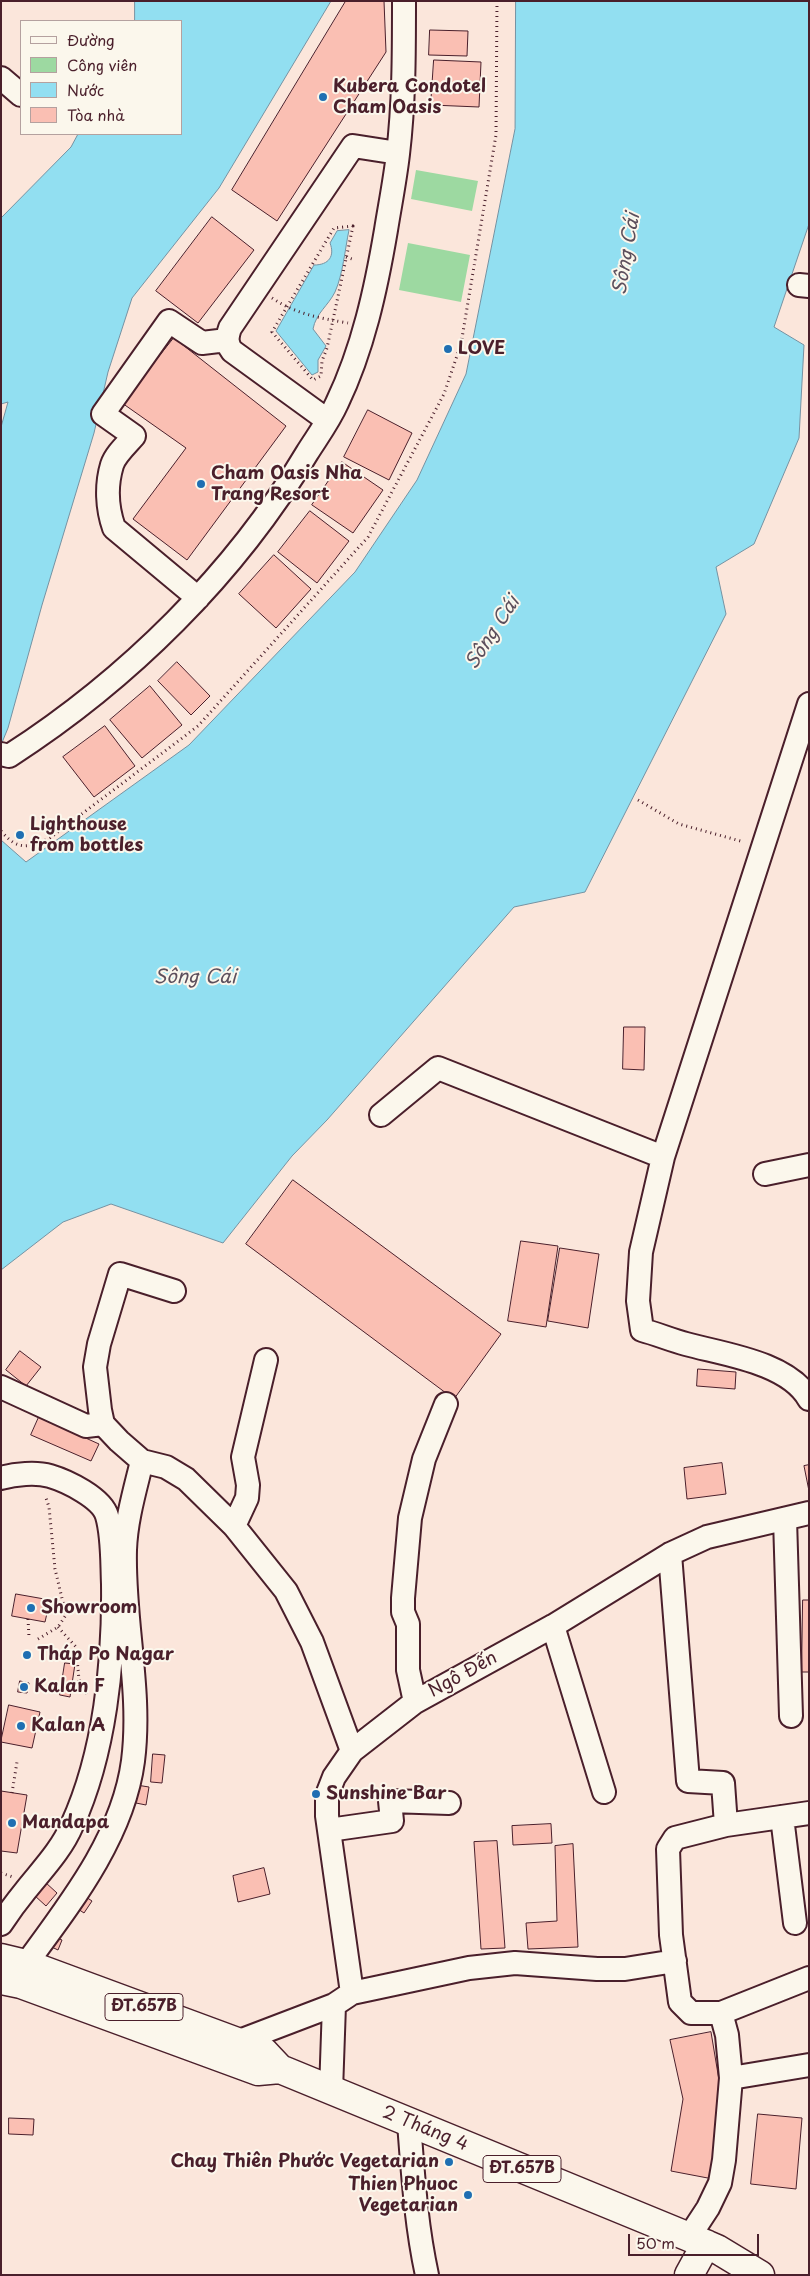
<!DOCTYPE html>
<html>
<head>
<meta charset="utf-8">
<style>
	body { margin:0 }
	#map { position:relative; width:810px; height:2276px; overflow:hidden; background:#fbe6db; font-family:"Playpen Sans",sans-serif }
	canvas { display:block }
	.frame { position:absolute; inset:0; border:2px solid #4a1f2b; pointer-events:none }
	.legend { position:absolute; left:20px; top:20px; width:162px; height:115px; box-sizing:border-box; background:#fbf7ec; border:1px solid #b4a19f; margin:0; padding:6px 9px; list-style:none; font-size:15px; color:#4a1f2b }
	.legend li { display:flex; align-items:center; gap:10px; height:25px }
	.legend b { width:25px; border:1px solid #b4a19f }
	.scale { position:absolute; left:628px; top:2234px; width:131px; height:22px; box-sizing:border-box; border:2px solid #4a1f2b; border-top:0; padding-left:6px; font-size:15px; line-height:18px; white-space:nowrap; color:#4a1f2b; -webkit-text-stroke:4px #fbf7ec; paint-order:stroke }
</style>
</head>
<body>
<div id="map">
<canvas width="810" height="2276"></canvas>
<div class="frame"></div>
<ul class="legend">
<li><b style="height:6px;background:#fbf7ec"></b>Đường</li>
<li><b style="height:14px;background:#9dd9a1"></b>Công viên</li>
<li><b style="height:14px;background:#92dff1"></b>Nước</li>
<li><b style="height:14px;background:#fabfb3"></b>Tòa nhà</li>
</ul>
<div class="scale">50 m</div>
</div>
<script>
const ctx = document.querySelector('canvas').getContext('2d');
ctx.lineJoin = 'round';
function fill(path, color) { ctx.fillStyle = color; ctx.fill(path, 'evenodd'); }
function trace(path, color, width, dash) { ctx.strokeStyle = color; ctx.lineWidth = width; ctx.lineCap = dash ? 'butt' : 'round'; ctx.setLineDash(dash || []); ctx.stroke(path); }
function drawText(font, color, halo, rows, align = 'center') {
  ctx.font = font + ' "Playpen Sans",sans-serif'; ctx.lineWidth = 4; ctx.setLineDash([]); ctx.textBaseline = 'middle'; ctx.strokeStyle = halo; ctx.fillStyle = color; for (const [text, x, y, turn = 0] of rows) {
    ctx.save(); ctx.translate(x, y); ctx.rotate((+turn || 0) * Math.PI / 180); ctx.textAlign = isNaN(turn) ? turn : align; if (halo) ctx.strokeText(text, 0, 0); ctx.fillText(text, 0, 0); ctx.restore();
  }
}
fill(new Path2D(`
	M416,170L478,181L472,211L411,199Z
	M408,243L470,255L461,302L399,290Z`), '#9dd9a1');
const water = new Path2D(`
	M135,1H331L219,188L132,298L108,372L94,433L42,605L8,728L1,745V427L8,402L1,404V218L71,147L78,134H181V21H135Z
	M516,1H809V224L774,327L804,345L799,438L754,544L716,567L726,614L585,892L514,907L327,1120L292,1156L223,1243L111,1204L63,1222L1,1270V840L26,862L189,745L355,572L417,480L466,374L515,129Z
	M349,230C345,249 343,274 335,292C328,306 316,313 313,329L326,346L318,360V372L312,375L276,331L314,265C329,265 335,256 330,243L337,231Z`);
fill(water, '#92dff1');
trace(water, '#7592a2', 1);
const building = new Path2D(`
	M346,1H384L386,52L277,221L232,190Z
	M430,30L468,31L467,56L429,55Z
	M434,60L481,62L479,107L431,105Z
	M212,217L254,250L198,323L156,291Z
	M174,338L286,426L187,560L133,519L186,448L122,403Z
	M368,410L412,433L389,480L344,457Z
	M342,462L383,490L353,533L312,505Z
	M310,511L349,541L317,583L278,552Z
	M274,555L311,589L276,628L239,594Z
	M177,662L210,696L191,715L158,681Z
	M150,686L182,725L142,758L110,720Z
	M105,726L135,766L94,797L63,757Z
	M624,1027H645L644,1070L623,1069Z
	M293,1180L501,1334L454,1399L246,1244Z
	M521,1241L558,1246L546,1327L508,1321Z
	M560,1248L599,1254L588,1328L548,1321Z
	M20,1351L41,1367L26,1386L6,1370Z
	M698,1369L736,1372L735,1389L697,1386Z
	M39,1417L99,1444L91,1461L31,1435Z
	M722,1463L726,1494L687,1499L684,1468Z
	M809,1465V1491L804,1466Z
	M16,1594L50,1600L45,1622L12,1616Z
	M803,1600H809V1672H802Z
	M65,1663L75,1664L70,1697L60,1695Z
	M20,1681L29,1683L27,1693L18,1692Z
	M9,1705L40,1712L32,1748L1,1742Z
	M153,1754L165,1755L162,1783L151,1782Z
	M124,1783L149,1787L146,1805L121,1800Z
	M1,1791L27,1795L17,1853L1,1851Z
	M551,1824L552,1843L513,1845L512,1826Z
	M497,1841L505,1948L481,1949L474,1842Z
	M573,1844L578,1947L528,1949L526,1923L557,1921L555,1846Z
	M264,1868L270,1894L238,1902L233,1876Z
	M45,1882L57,1893L46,1906L34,1895Z
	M77,1891L92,1901L84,1913L69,1903Z
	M43,1932L62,1940L58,1950L39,1941Z
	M711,2032L723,2104L713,2179L671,2171L683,2099L670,2040Z
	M758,2114L802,2118L796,2189L751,2184Z
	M9,2118L34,2119L33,2135L9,2134Z`);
fill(building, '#fabfb3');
trace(building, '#4a1f2b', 1);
const minor = new Path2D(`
	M1,78L21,95
	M799,285L809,286
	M327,420L232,351C226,343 227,337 230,328L353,146L398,153
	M198,598L114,528C107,508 106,485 112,465C115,455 127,444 134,436L103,414L169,321L202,343L227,340
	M809,704L663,1157L641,1252L638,1301L642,1330C657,1334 671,1340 686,1344C722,1354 788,1362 809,1399
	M1,754L9,756C127,680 235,574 307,453C317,437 329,421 337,403C363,349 376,289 386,230C390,205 395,180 398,154C404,104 404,52 404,1
	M381,1115L438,1068L663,1157
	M765,1174L809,1165
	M1,1387L86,1426L103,1424
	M142,1461L119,1441L103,1424L100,1410L95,1367L99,1344L120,1274L174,1291
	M1,1478C15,1474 36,1472 50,1476C67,1481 102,1498 107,1516C113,1536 112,1562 113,1584C114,1662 105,1753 72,1825C62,1849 42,1870 26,1890C17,1901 9,1912 1,1924
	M785,1519L791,1716
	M234,1526L247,1498L248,1485L243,1457L266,1360
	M670,1554L688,1781L723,1783L726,1825
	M553,1626L604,1792
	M415,1702L408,1670V1624L403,1612V1598L410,1518L424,1459L446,1404
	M782,1817L795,1923
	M329,1830L392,1821L390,1801L449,1803
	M26,1964C70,1904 123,1837 133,1761C142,1691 123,1621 125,1550C126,1520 135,1490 142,1461L166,1467L186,1479L234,1526L286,1591L312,1642L352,1751
	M352,1993L327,1816V1795L334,1777L352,1751L415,1702L553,1626L670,1554L707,1537L809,1513
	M721,2013L809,1978
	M237,2042L334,2005L352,1993L469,1968L515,1963L597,1969H625L675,1961
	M731,2078L809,2065
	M331,2091L334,2005
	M409,2123C413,2174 416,2225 427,2275
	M689,2237L708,2208L720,2183L724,2160L731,2078L727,2035L721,2013H691L680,2002L671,1935L668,1849L675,1838L726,1825L809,1813`);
const major = new Path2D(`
	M1,1958L26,1964L264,2052L280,2069L689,2237L717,2249L760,2275
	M1,1980L21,1984L258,2071L280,2069
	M689,2275L706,2244`);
trace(minor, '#4a1f2b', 26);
trace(major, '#4a1f2b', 31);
trace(new Path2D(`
	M353,226L327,348L322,361L321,376L313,380L272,332L334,228Z
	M346,257L355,260
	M272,298C296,314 319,318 348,323
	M638,800L679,824L744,842
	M1,831C18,851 28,848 50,838L198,726L368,537L444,394L461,344L496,135L497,1
	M28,1619L29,1637
	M58,1627L76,1647L79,1680L87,1694
	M38,1639L58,1627L66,1615L55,1569L49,1507L45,1495
	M12,1793L17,1762
	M1,1873L13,1877`), '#4a1f2b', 3, [1, 4]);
trace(minor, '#fbf7ec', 22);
trace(major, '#fbf7ec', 28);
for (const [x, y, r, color] of [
	[323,97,5,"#1f6fb2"],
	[448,349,5,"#1f6fb2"],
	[201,484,5,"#1f6fb2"],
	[20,835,5,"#1f6fb2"],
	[31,1608,5,"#1f6fb2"],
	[27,1655,5,"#1f6fb2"],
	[24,1687,5,"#1f6fb2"],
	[21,1726,5,"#1f6fb2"],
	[316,1794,5,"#1f6fb2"],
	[12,1823,5,"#1f6fb2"],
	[449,2162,5,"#1f6fb2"],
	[468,2195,5,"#1f6fb2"]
]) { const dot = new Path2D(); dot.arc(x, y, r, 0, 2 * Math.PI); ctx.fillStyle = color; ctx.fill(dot); trace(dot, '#fbf7ec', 2); }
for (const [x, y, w] of [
	[144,2007,78],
	[522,2169,78]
]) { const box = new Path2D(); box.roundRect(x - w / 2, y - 13.5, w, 27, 4); ctx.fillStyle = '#fbf7ec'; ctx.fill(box); trace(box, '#4a1f2b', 1); }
drawText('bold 16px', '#4a1f2b', null, [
	["ĐT.657B",144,2007],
	["ĐT.657B",522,2169]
]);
drawText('bold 18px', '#4a1f2b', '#fbf7ec', [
	["Kubera Condotel",333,87],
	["Cham Oasis",333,108],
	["LOVE",458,349],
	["Cham Oasis Nha",211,474],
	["Trang Resort",211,495],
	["Lighthouse",30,825],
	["from bottles",30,846],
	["Showroom",41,1608],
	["Tháp Po Nagar",37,1655],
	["Kalan F",34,1687],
	["Kalan A",31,1726],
	["Sunshine Bar",326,1794],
	["Mandapa",22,1823],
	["Chay Thiên Phước Vegetarian",439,2162,"right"],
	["Thien Phuoc",458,2185,"right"],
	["Vegetarian",458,2206,"right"]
], 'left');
drawText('18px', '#4a1f2b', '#fbf7ec', [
	["Ngô Đến",463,1675,-29],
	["2 Tháng 4",425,2129,22]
]);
drawText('italic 19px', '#5c4f5c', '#fbf7ec', [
	["Sông Cái",627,254,-80],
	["Sông Cái",493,633,-57],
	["Sông Cái",195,978]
]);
</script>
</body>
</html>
